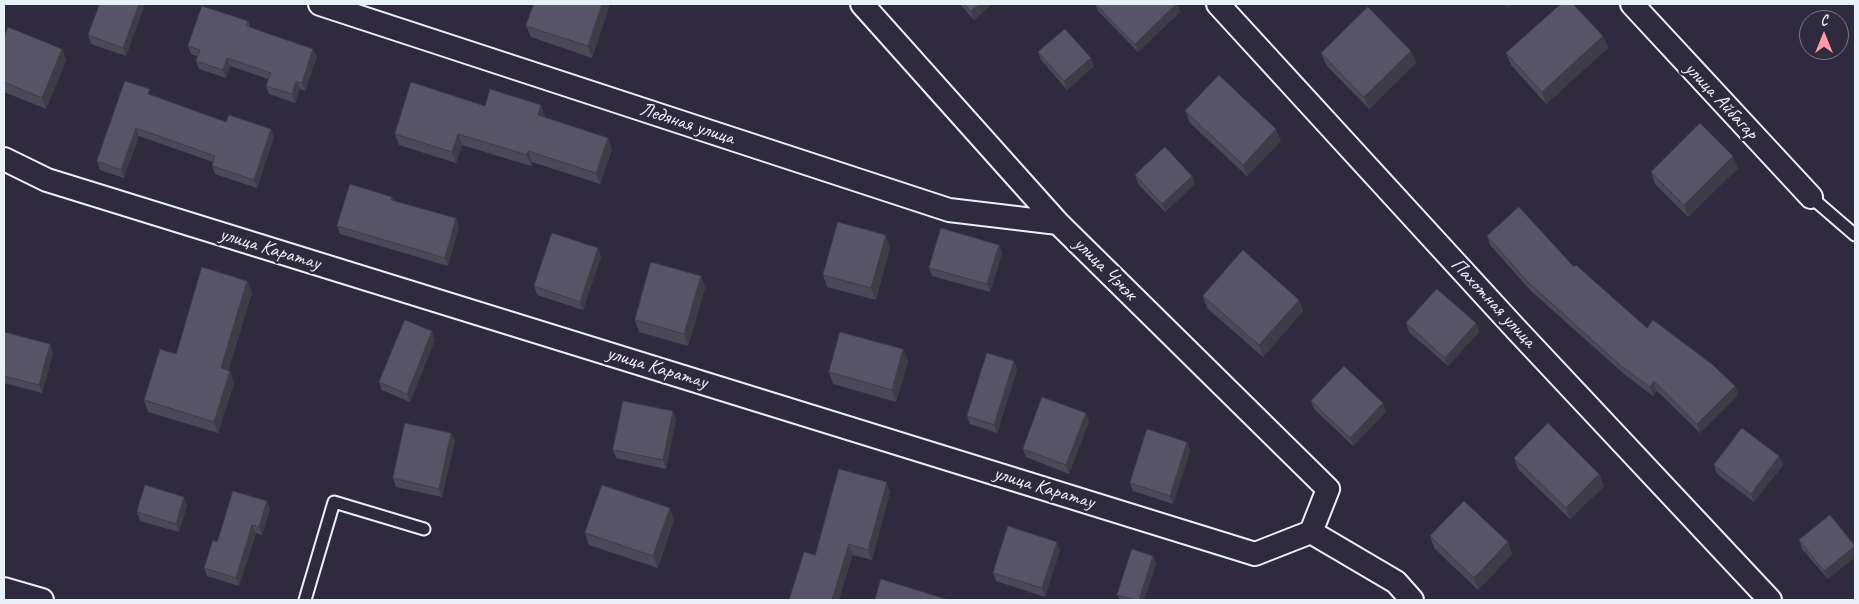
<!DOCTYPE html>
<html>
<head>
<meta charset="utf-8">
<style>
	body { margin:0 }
	#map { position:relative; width:1859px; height:604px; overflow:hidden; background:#2f2a3d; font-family:Caveat,sans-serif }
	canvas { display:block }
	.frame { position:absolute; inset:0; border:5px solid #e8f1f8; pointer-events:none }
	.north { position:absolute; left:1799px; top:10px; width:50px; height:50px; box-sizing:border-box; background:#2f2a3d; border:1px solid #797a88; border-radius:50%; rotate:0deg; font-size:14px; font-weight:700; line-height:20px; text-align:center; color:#e8f1f8 }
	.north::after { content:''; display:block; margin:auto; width:18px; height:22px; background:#ff9aa2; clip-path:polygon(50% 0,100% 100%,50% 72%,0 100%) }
</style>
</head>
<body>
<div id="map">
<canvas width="1859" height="604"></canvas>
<div class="frame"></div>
<div class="north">С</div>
</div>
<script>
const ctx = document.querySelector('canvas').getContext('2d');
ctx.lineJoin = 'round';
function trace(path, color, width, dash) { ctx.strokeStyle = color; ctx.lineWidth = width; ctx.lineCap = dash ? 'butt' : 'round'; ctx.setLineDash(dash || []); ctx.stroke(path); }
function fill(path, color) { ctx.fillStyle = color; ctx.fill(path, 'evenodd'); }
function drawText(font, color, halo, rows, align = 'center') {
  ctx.font = font + ' Caveat,sans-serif'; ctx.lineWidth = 5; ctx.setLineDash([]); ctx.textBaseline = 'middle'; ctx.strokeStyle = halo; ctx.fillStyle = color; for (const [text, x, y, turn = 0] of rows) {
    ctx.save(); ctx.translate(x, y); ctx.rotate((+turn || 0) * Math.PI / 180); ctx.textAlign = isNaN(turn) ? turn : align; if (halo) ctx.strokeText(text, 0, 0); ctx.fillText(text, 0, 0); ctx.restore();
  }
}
const service = new Path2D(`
	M1811,197L1855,235
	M305,600L334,502L424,529`);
const minor = new Path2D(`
	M320,4L949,210L1058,223
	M862,4L1058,223L1328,489L1311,532
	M1218,4L1515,328L1770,600
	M1632,4L1811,197
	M4,159L47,180L1255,554L1311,532
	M1311,532L1396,582L1412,600
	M4,589L42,600`);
trace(service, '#e8f1f8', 15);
trace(minor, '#e8f1f8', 26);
trace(service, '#2f2a3d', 11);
trace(minor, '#2f2a3d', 22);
fill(new Path2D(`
	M145,4L126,56L91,44L88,35Z
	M534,4H610L592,58L531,37L526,26Z
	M960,4H992L974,20Z
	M1095,4H1177L1180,12L1138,52L1098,11Z
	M248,21L250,27L317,57L305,91L300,89L295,103L269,94L266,86L268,79L230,66L226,78L199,69L196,61L197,56L191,54L188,46Z
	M1603,36L1608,48L1546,104L1511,65L1506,53Z
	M4,38L62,49L66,61L46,109L4,92Z
	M1038,52L1094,66L1067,90L1041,60Z
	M1321,53L1416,63L1369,109L1326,65Z
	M152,95L226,122L271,129L274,137L257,188L215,174L212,166L213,162L139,136L124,178L100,170L97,161Z
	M485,106L545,116V117L612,149L600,184L532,162L531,166L462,145L456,163L399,145L395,134Z
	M1185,111L1281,141L1247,176L1190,123Z
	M1738,168L1688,217L1655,184L1651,172Z
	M1135,175L1192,176L1195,184L1165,212L1138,184Z
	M392,197L393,200L459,226L448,266L340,234L337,226Z
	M1487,236L1574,267L1647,328L1735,386L1738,395L1700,433L1657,391L1653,396L1624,374L1531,291L1490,245Z
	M999,245L1002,253L990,292L932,276L929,268Z
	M890,247L876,300L827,287L823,275Z
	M601,257L583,310L537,295L534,286Z
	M701,276L705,288L688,346L639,332L635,320Z
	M247,281L252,293L228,371H230L234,383L218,433L148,412L144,400L176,354Z
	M1203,296L1299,300L1303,311L1263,357L1207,308Z
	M1406,323H1476L1479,332L1448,366L1409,332Z
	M4,332L50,344L53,353L42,393L4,383Z
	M435,340L410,402L382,390L379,382Z
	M903,349L908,361L896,402L833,384L829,372Z
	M1017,370L997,433L970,424L967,416Z
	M1311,401L1386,412L1353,446L1314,409Z
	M673,411L676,419L666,469L616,458L613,450Z
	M1089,421L1069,474L1026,457L1023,449Z
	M451,433L455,441L442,497L396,487L393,478Z
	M1187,442L1190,451L1173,504L1133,491L1130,483Z
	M1779,456L1783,465L1754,502L1717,474L1714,465Z
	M1514,458L1599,474L1604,486L1570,519L1518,469Z
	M890,492L872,560L853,555H815Z
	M184,497L187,505L179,532L140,521L137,512Z
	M270,509L262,535L256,533L239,586L207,576L204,568L217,542Z
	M674,519L658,568L589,545L585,533Z
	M1430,536L1508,542L1512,554L1478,590L1434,548Z
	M1799,540L1855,546V557L1828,579L1802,549Z
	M1060,550L1045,597L996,581L993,573Z
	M1153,556L1156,564L1144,600H1120L1117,595Z`), '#4b4957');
fill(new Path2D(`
	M139,4H145L126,56L123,48Z
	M602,4H610L592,58L588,46Z
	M980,4H992L974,20L971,11Z
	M1177,4L1180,12L1138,52L1135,44Z
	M1506,4H1512L1508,8Z
	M1603,36L1608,48L1546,104L1542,92Z
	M62,49L66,61L46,109L42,98Z
	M313,49L317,57L305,91L302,83Z
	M1411,51L1416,63L1369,109L1364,97Z
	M227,58L230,66L226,78L223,70Z
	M1091,58L1094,66L1067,90L1064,81Z
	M296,81L300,89L295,103L292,94Z
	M541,105L545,116L542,126L538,115Z
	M136,128L139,136L124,178L121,170Z
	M271,129L274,137L257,188L254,180Z
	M1276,129L1281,141L1247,176L1243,165Z
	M458,134L462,145L456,163L452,152Z
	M608,138L612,149L600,184L596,173Z
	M528,151L532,162L531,166L527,155Z
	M1733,156L1738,168L1688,217L1684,205Z
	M1192,176L1195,184L1165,212L1162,204Z
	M456,218L459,226L448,266L445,258Z
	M886,235L890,247L876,300L871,288Z
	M999,245L1002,253L990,292L987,284Z
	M598,248L601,257L583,310L580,302Z
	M701,276L705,288L688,346L684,334Z
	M247,281L252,293L225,380L221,368Z
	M1299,300L1303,311L1263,357L1259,345Z
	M1476,323L1479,332L1448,366L1445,358Z
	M432,331L435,340L410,402L407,394Z
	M50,344L53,353L42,393L39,385Z
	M903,349L908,361L896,402L892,390Z
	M1014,361L1017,370L997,433L994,425Z
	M230,371L234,383L218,433L214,422Z
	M1654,381L1657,391L1653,396L1650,387Z
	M1735,386L1738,395L1700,433L1697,424Z
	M1383,403L1386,412L1353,446L1350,438Z
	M673,411L676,419L666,469L663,460Z
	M1086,413L1089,421L1069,474L1066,465Z
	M451,433L455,441L442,497L439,489Z
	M1187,442L1190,451L1173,504L1170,496Z
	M1779,456L1783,465L1754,502L1751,494Z
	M1599,474L1604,486L1570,519L1566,508Z
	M887,482L890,492L872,560L868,550Z
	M184,497L187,505L179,532L176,524Z
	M267,501L270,509L262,535L259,527Z
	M670,508L674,519L658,568L653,556Z
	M252,525L256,533L239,586L236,578Z
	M1057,542L1060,550L1045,597L1042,588Z
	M1508,542L1512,554L1478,590L1474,578Z
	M849,544L853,555L839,600H832Z
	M1855,546V557L1828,579L1824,571Z
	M1153,556L1156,564L1144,600H1139Z`), '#3d3c47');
const building = new Path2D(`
	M100,4H139L123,48L88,35Z
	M534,4H602L588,46L526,26Z
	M964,4H980L971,11Z
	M1096,4H1176L1135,44Z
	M1561,4H1573L1603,36L1542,92L1506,53Z
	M202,6L248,21L246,26L313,49L302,83L296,81L292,94L266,86L271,73L227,58L223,70L196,61L200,50L188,46Z
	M1368,7L1411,51L1364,97L1321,53Z
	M8,27L62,49L42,98L4,82V38Z
	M1065,29L1091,58L1064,81L1038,52Z
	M1219,75L1276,129L1243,165L1185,111Z
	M125,81L150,89L148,94L226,122L229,115L271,129L254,180L212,166L215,156L136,128L121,170L97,161Z
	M411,82L485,106L490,89L541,105L538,115L608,138L596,173L528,151L527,155L458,134L452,152L395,134Z
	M1700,123L1733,156L1684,205L1651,172Z
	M1165,147L1192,176L1162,204L1135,175Z
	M350,184L392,197L391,200L456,218L445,258L337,226Z
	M1519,207L1574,267L1576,265L1647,328L1653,320L1713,365L1735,386L1697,424L1654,381L1650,387L1620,365L1528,282L1487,236Z
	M838,222L886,235L871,288L823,275Z
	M941,228L999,245L987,284L929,268Z
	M552,233L598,248L580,302L534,286Z
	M1243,250L1299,300L1259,345L1203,296Z
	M651,262L701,276L684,334L635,320Z
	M202,267L247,281L221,368L230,371L214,422L144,400L160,349L176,354Z
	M1437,289L1476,323L1445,358L1406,323Z
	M405,320L432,331L407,394L379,382Z
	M4,332L50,344L39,385L4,376Z
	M840,332L903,349L892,390L829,372Z
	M987,353L1014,361L994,425L967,416Z
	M1344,366L1383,403L1350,438L1311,401Z
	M1042,397L1086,413L1066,465L1023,449Z
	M623,401L673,411L663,460L613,450Z
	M405,423L451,433L439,489L393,478Z
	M1548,423L1599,474L1566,508L1514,458Z
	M1742,428L1779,456L1751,494L1714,465Z
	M1147,429L1187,442L1170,496L1130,483Z
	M839,469L887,482L868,550L849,544L832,600H789L804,552L815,555Z
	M145,485L184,497L176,524L137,512Z
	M602,485L670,508L653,556L585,533Z
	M233,491L267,501L259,527L252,525L236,578L204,568L213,540L217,542Z
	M1464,501L1508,542L1474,578L1430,536Z
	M1830,515L1855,546L1824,571L1799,540Z
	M1008,526L1057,542L1042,588L993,573Z
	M1132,549L1153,556L1139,600H1134L1117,595Z
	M881,579L949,600H875Z`);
fill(building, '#575565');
trace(building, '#3d3c47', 1);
drawText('20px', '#e8f1f8', '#2f2a3d', [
	["улица Айбагар",1721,101,47],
	["Ледяная улица",687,124,18],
	["улица Каратау",270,249,17],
	["улица Чэчэк",1105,269,45],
	["Пахотная улица",1493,303,47],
	["улица Каратау",657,368,17],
	["улица Каратау",1044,488,17]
]);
</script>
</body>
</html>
